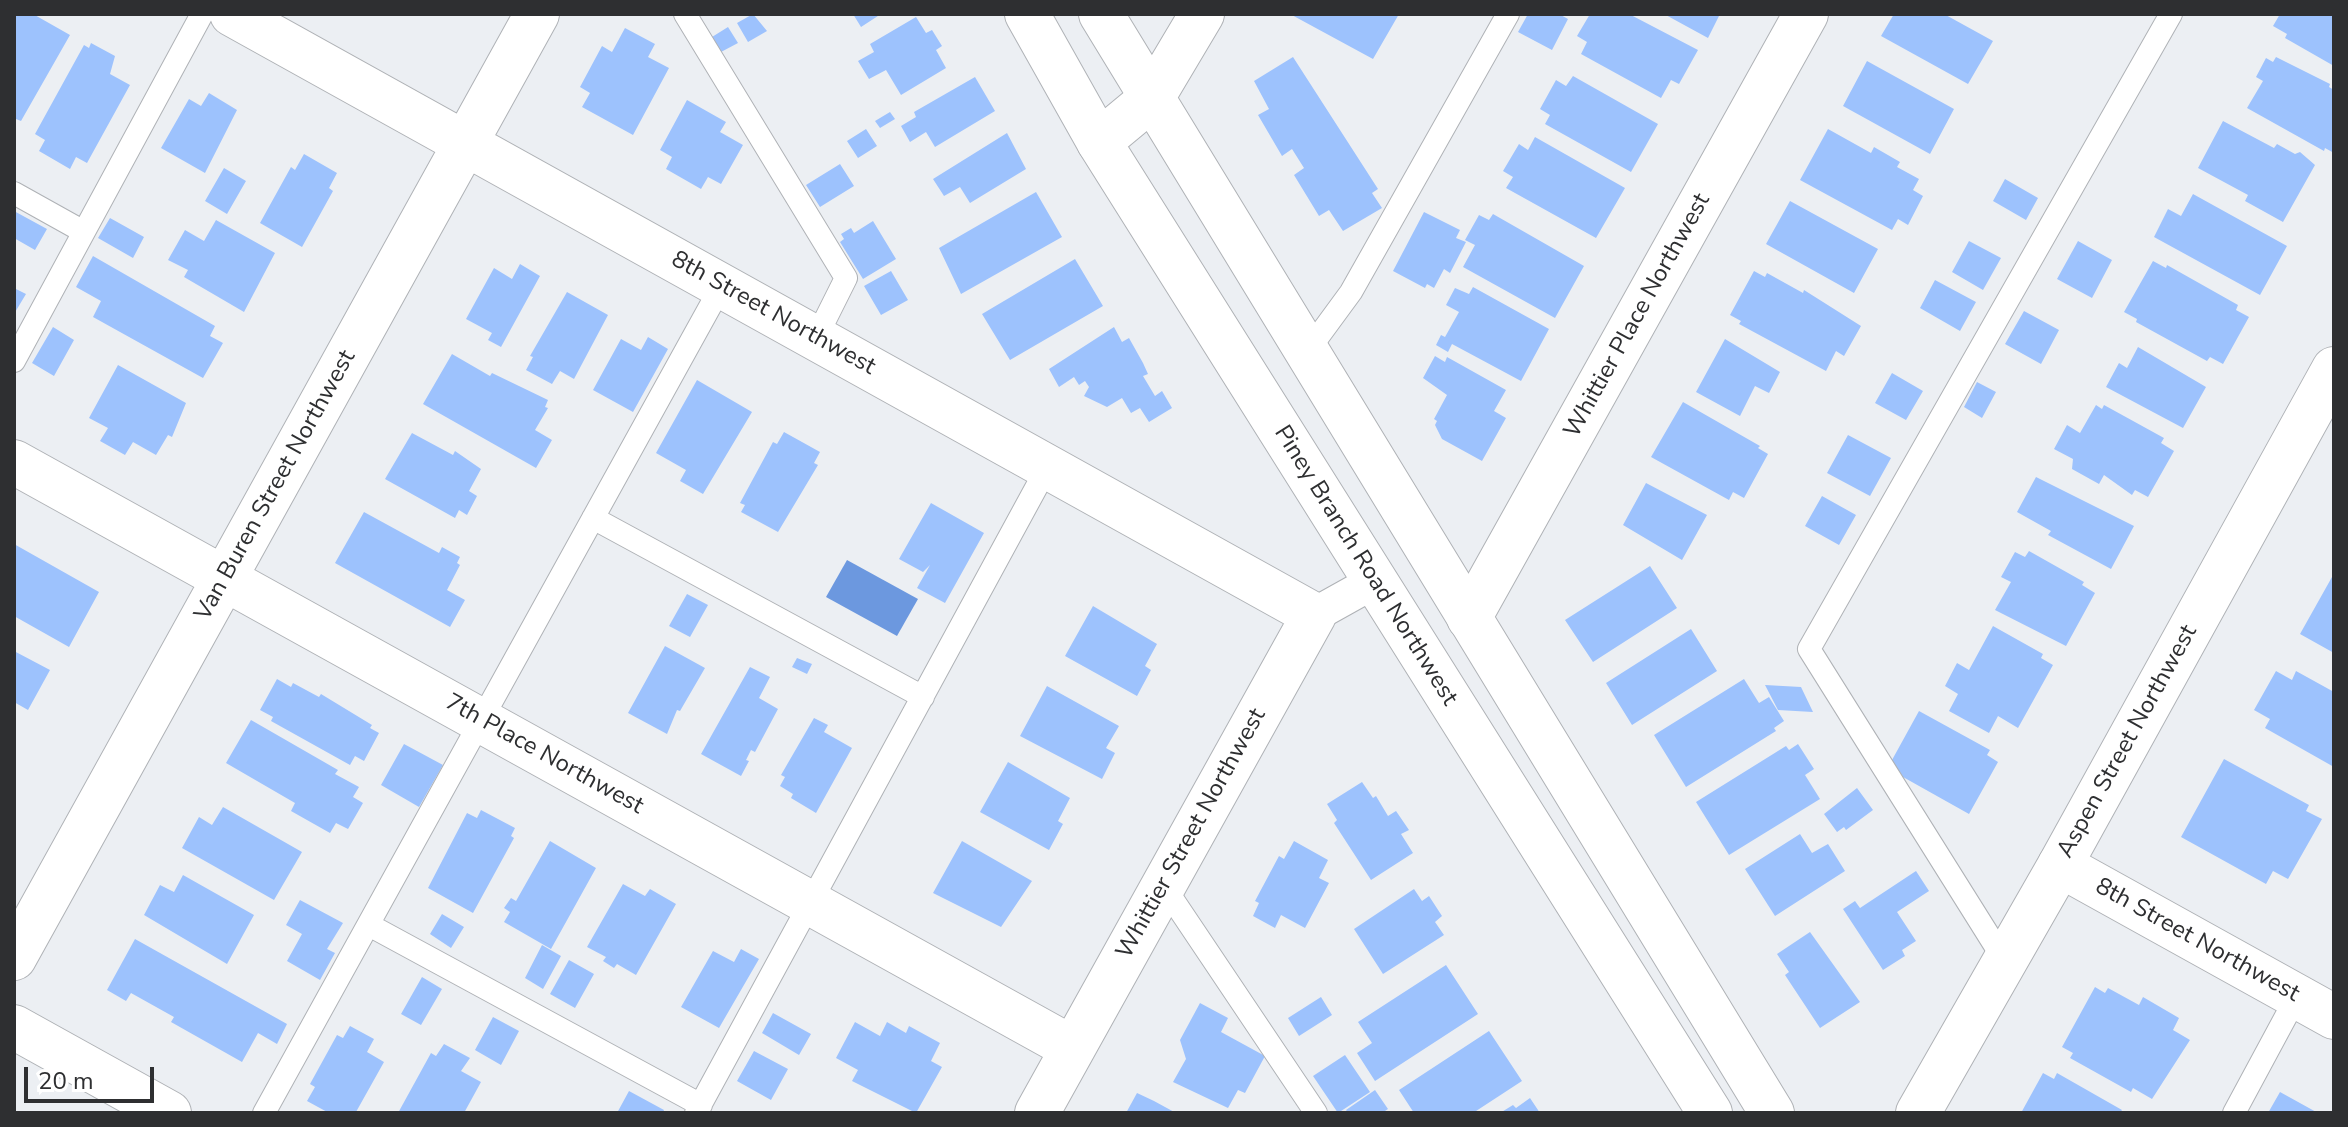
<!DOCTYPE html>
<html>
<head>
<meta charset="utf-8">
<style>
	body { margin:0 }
	#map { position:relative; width:2348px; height:1127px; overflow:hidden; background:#eceff3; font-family:"Nunito Sans",sans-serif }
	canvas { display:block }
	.frame { position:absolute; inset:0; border:16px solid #2e2f31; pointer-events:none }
	.scale { position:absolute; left:24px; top:1067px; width:130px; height:36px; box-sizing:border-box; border:4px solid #2e2f31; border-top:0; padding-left:10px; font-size:24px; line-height:28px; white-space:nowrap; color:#2e2f31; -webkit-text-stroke:6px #fff; paint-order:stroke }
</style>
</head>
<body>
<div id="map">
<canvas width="2348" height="1127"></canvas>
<div class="frame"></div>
<div class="scale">20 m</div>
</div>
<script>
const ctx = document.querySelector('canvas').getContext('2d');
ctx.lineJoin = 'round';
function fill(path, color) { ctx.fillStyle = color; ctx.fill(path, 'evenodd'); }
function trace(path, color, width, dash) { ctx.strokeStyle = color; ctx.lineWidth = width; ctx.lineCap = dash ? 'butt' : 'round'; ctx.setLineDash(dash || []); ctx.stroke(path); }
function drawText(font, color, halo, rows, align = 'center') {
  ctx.font = font + ' "Nunito Sans",sans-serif'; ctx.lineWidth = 8; ctx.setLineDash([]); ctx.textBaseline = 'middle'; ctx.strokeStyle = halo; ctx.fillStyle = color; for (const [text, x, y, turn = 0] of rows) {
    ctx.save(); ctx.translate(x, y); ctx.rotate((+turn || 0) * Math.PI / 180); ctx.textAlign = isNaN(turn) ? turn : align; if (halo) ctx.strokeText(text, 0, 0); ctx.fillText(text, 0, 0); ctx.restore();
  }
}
fill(new Path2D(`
	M847,560L918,599L897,636L826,597Z`), '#6c98df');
fill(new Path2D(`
	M14,14H33L70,35L21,121L16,119L14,123Z
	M753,14L767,31L748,42L737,23Z
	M853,14H881L861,27Z
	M1290,14H1399L1373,59Z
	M1528,14H1559L1568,19L1552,50L1518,32Z
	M1590,14H1629L1698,50L1679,84L1671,80L1661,98L1581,54L1587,42L1577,36Z
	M1664,14H1720L1708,38Z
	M1894,14H1944L1993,41L1968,84L1881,36Z
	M2280,14H2334V66L2285,38L2287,34L2273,26Z
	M916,17L926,33L932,30L942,46L936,50L946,68L901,95L886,70L869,79L858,61L874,52L870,44Z
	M728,27L738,43L721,52L712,37Z
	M625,28L655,44L648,57L669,68L633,135L582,107L590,93L580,87L602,46L612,52Z
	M91,43L115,56L110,74L130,85L87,163L76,157L70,169L39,151L45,140L35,134L84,45L89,48Z
	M1293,57L1378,189L1372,193L1382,208L1343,231L1329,210L1319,216L1294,175L1304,168L1292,149L1282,156L1258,115L1269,109L1254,81Z
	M2276,57L2330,84L2329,87L2334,90V153L2325,148L2324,151L2247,108L2263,81L2256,77L2266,58L2273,62Z
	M1867,61L1954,109L1930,154L1843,106Z
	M1573,76L1658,124L1631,172L1545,124L1550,115L1540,109L1556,80L1566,86Z
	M975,77L995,111L935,147L926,132L910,142L901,126L916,117L914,112Z
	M209,93L237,110L205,173L161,148L189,99L201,106Z
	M687,100L726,122L720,132L743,145L721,184L708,177L701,189L666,169L672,157L660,150Z
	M890,112L895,119L880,128L875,121Z
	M2223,121L2274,148L2277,144L2295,154L2300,152L2315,165L2283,222L2245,201L2248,195L2198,168Z
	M866,129L877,146L858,158L847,141Z
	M1828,129L1871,153L1874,147L1900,162L1897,167L1919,179L1913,190L1923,196L1908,225L1898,219L1892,230L1800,180Z
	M1007,133L1026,169L970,203L960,187L944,196L933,179Z
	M1535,137L1625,188L1596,238L1506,188L1513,177L1503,171L1519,144L1528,150Z
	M304,154L337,173L329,188L333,191L302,247L260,223L291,167L295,170Z
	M840,164L854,186L820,207L806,185Z
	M224,168L246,181L227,214L205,201Z
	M2005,179L2038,198L2026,220L1993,201Z
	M1036,192L1062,237L961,294L939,248Z
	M2193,194L2287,246L2260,295L2154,237L2168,209L2181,216Z
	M1790,201L1878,249L1854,293L1766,244Z
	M14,211L47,229L35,250L14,238Z
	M1424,212L1460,230L1456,238L1466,242L1450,273L1444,269L1434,288L1427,284L1425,288L1393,271Z
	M1493,214L1584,266L1555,318L1463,267L1475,245L1465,240L1479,215L1489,220Z
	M110,218L144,237L133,258L98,238Z
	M216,220L275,253L244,312L184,277L188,270L168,260L185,230L204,241Z
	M873,221L896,259L863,279L840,242L844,239L841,234L851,228L854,233Z
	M1969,241L2001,258L1983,290L1952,272Z
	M2078,241L2112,260L2092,298L2057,279Z
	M93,256L215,326L210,336L223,343L203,378L93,317L101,301L76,287Z
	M1075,259L1103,306L1010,360L982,314Z
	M2153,261L2166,268L2167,265L2238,305L2236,310L2249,317L2223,364L2210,357L2207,361L2136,322L2137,319L2124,312Z
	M520,264L540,276L501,347L488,340L492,333L466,319L494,268L512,279Z
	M891,271L908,300L881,315L864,286Z
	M1754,271L1765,277L1767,273L1803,293L1804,290L1861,326L1844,356L1836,351L1826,371L1739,324L1741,321L1730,315Z
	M1935,280L1976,302L1960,331L1920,308Z
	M1473,287L1549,329L1521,381L1452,344L1448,352L1436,345L1441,335L1445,337L1459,312L1446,305L1455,288L1469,294Z
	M14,288L26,294L14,314Z
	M567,292L608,315L574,379L560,371L552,384L526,370L533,357L530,356Z
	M2024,311L2059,330L2041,364L2005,344Z
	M53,327L74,340L54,376L32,363Z
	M1114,327L1122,342L1129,338L1143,363L1148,374L1143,376L1155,396L1162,391L1172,408L1149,422L1140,408L1131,413L1122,398L1107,407L1084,396L1089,387L1085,381L1079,385L1074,377L1059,387L1049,369Z
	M648,337L668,349L633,412L593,390L621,339L641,350Z
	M1725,339L1780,372L1769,393L1755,386L1740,416L1696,392Z
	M2138,347L2206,387L2183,428L2106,387L2119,363L2127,368Z
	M452,354L490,376L492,373L548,400L545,407L548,408L535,430L552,440L536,468L423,404Z
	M1435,356L1445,362L1447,357L1506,390L1494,411L1506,418L1482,461L1442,439L1435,425L1437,421L1434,419L1447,395L1423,378Z
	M118,365L186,403L172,437L168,435L156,455L133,442L125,455L100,441L108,428L89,418Z
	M1892,373L1923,391L1906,420L1875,403Z
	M697,380L752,412L703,494L680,481L686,470L656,453Z
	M1977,382L1996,392L1982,418L1964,407Z
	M1683,402L1760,446L1758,448L1768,454L1744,498L1733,492L1729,500L1651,457Z
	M2096,405L2102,409L2104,405L2164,438L2161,443L2174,451L2148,497L2135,490L2132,495L2104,475L2099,484L2072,469L2073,459L2054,449L2067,425L2080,433Z
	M784,432L820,452L814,463L818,465L778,532L741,512L745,505L740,503L773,442L777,444Z
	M412,433L453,455L455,451L481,469L469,491L477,496L467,515L459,510L455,518L385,479Z
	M1848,435L1891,458L1870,496L1827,473Z
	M2036,477L2134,526L2111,569L2048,535L2051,531L2017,512Z
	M1646,483L1707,515L1682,560L1623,525Z
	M1822,496L1856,515L1839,545L1805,526Z
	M931,503L984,533L945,603L917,588L930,565L923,572L899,559Z
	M364,512L439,553L442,547L460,557L457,563L460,565L447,590L465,600L450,627L335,563Z
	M14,544L99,592L69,647L14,616Z
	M2029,551L2084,582L2082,585L2095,593L2066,646L1995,610L2011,582L2001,577L2015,552L2025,557Z
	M1650,566L1677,608L1593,662L1565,620Z
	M2332,577L2334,578V653L2300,634Z
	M687,594L708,605L690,637L669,626Z
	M1093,606L1157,644L1145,666L1151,670L1137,696L1065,656Z
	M1993,626L2043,654L2041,658L2053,665L2018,728L1998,716L1989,733L1949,711L1958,694L1945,686L1957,663L1969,670Z
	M1691,629L1717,671L1632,725L1606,683Z
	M665,646L705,668L680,711L677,710L667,734L628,713Z
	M14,651L50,670L28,710L14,702Z
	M797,658L812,664L807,674L792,667Z
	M750,667L770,677L759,698L778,709L755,752L751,750L746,760L749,761L741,776L701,754Z
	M2276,671L2292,680L2296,671L2334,692V767L2265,728L2270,719L2254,710Z
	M277,679L291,687L293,683L319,697L321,694L372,725L370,728L379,733L364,761L355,756L350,765L271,721L273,717L260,710Z
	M1744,679L1759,703L1769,697L1784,721L1774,728L1776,731L1686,787L1654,735Z
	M1765,685L1801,687L1813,712L1778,710Z
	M1047,686L1119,726L1106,748L1115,753L1102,779L1020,736Z
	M1919,711L1990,750L1987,755L1998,762L1969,814L1903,777L1892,760Z
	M814,718L828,725L824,732L852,748L816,813L791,798L793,794L780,786L785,777L781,775Z
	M251,720L338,770L335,774L359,787L353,797L363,803L348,829L336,823L330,833L291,811L295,803L226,763Z
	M404,744L443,765L419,807L381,785Z
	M1798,744L1814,769L1805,775L1820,799L1729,855L1696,802L1786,746L1789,750Z
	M2224,759L2309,805L2306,811L2322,819L2288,879L2273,871L2266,884L2181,837Z
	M1008,762L1070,798L1058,821L1063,824L1049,850L980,812Z
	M1362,782L1373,798L1376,796L1388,816L1396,811L1409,830L1401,834L1413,853L1371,880L1334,823L1337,820L1327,804Z
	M1857,788L1873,810L1846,830L1844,827L1837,832L1824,814Z
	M223,807L302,852L274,900L182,848L199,817L212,825Z
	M481,810L515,828L511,836L514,838L473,913L428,888L467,813L477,818Z
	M1800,834L1812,853L1828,844L1845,871L1775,916L1745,869Z
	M550,841L596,868L551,949L504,922L510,912L504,908L511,898L516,901Z
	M962,841L1032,881L1001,927L933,893Z
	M1294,841L1328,860L1319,878L1329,883L1305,928L1281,915L1275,928L1253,916L1259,903L1255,901L1279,856L1284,859Z
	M1916,871L1929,891L1897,912L1916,941L1902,950L1905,956L1883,970L1843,909L1855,901L1860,908Z
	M183,875L254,915L227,964L144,915L160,885L174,892Z
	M623,884L645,896L650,889L676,904L636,975L617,964L614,968L603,961L606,957L587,947Z
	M1414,889L1422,901L1429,896L1442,916L1435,922L1444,935L1383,974L1354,929Z
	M300,900L343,923L327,949L335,953L320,980L287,961L302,934L286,925Z
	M442,914L464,927L451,948L430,934Z
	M1810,932L1860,1002L1820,1028L1785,975L1789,972L1777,954Z
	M135,939L287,1024L277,1044L258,1033L242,1062L171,1022L174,1017L131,993L126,1001L107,990Z
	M542,945L561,956L543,989L525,978Z
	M741,949L759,959L719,1028L681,1007L713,951L734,962Z
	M569,960L594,974L575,1008L550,994Z
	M1446,965L1478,1014L1375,1081L1357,1053L1372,1043L1358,1022Z
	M422,977L442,989L421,1025L401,1014Z
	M2095,987L2105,993L2108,988L2139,1005L2143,997L2179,1018L2173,1030L2190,1040L2152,1099L2133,1088L2131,1092L2070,1058L2073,1053L2062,1047Z
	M1321,997L1332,1015L1299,1036L1288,1018Z
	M1200,1003L1228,1018L1221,1032L1265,1056L1245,1093L1238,1090L1228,1108L1173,1082L1186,1059L1180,1040Z
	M773,1013L811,1034L799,1055L762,1033Z
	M493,1017L519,1031L501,1065L475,1050Z
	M855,1022L880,1036L887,1022L906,1033L909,1026L940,1043L931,1061L942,1067L916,1113L852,1081L858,1070L836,1058Z
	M350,1026L374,1039L367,1052L384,1062L356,1112L329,1113L307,1101L315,1087L310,1084L337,1035L343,1038Z
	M1489,1031L1522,1081L1473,1113H1414L1399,1090Z
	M444,1044L470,1058L461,1071L481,1082L464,1113H398L431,1053L436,1056Z
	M754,1051L788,1069L771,1100L737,1081Z
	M1345,1055L1370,1092L1338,1113L1313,1076Z
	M2043,1073L2054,1079L2057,1073L2122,1110L2120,1113H2021Z
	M1375,1090L1388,1109L1382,1113H1348L1346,1110Z
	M629,1091L664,1110L663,1113H617Z
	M2280,1092L2318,1113H2268Z
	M1137,1093L1154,1101L1176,1113H1126Z
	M1530,1098L1540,1113H1500L1513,1105L1516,1108Z`), '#9dc2fd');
const service = new Path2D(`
	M685,14L846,278L816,338
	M14,193L84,232
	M1307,352L1351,292L1508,14
	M14,361L202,14
	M593,518L923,697
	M1163,885L1316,1113
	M369,925L701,1105
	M2006,963L1809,649L2171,14
	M264,1113L722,285
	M696,1113L1048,466
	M2234,1113L2297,996`);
const pedestrian = new Path2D(`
	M1314,615L1375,581`);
const minor = new Path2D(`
	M232,14L1314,615L1037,1113
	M1099,142L1152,98L1202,14
	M14,462L1072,1048
	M1469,618L1806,14
	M2060,865L2334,1017
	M14,958L537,14
	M14,1027L169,1113`);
const tertiary = new Path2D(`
	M1918,1113L2060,865L2334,369`);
const secondary = new Path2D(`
	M1027,14L1099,142L1710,1113
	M1101,14L1772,1113`);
trace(service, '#afb2b6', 24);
trace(pedestrian, '#afb2b6', 36);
trace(minor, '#afb2b6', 46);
trace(tertiary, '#afb2b6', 46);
trace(secondary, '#afb2b6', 46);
trace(service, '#fff', 22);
trace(pedestrian, '#fff', 34);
trace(minor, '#fff', 44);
trace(tertiary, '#fff', 44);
trace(secondary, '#fff', 44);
drawText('24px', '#2e2f31', '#fff', [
	["8th Street Northwest",773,314,29],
	["Whittier Place Northwest",1638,316,-61],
	["Van Buren Street Northwest",276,486,-61],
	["Piney Branch Road Northwest",1365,566,58],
	["Aspen Street Northwest",2128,742,-61],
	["7th Place Northwest",544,755,29],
	["Whittier Street Northwest",1192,834,-61],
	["8th Street Northwest",2197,941,29]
]);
</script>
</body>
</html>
